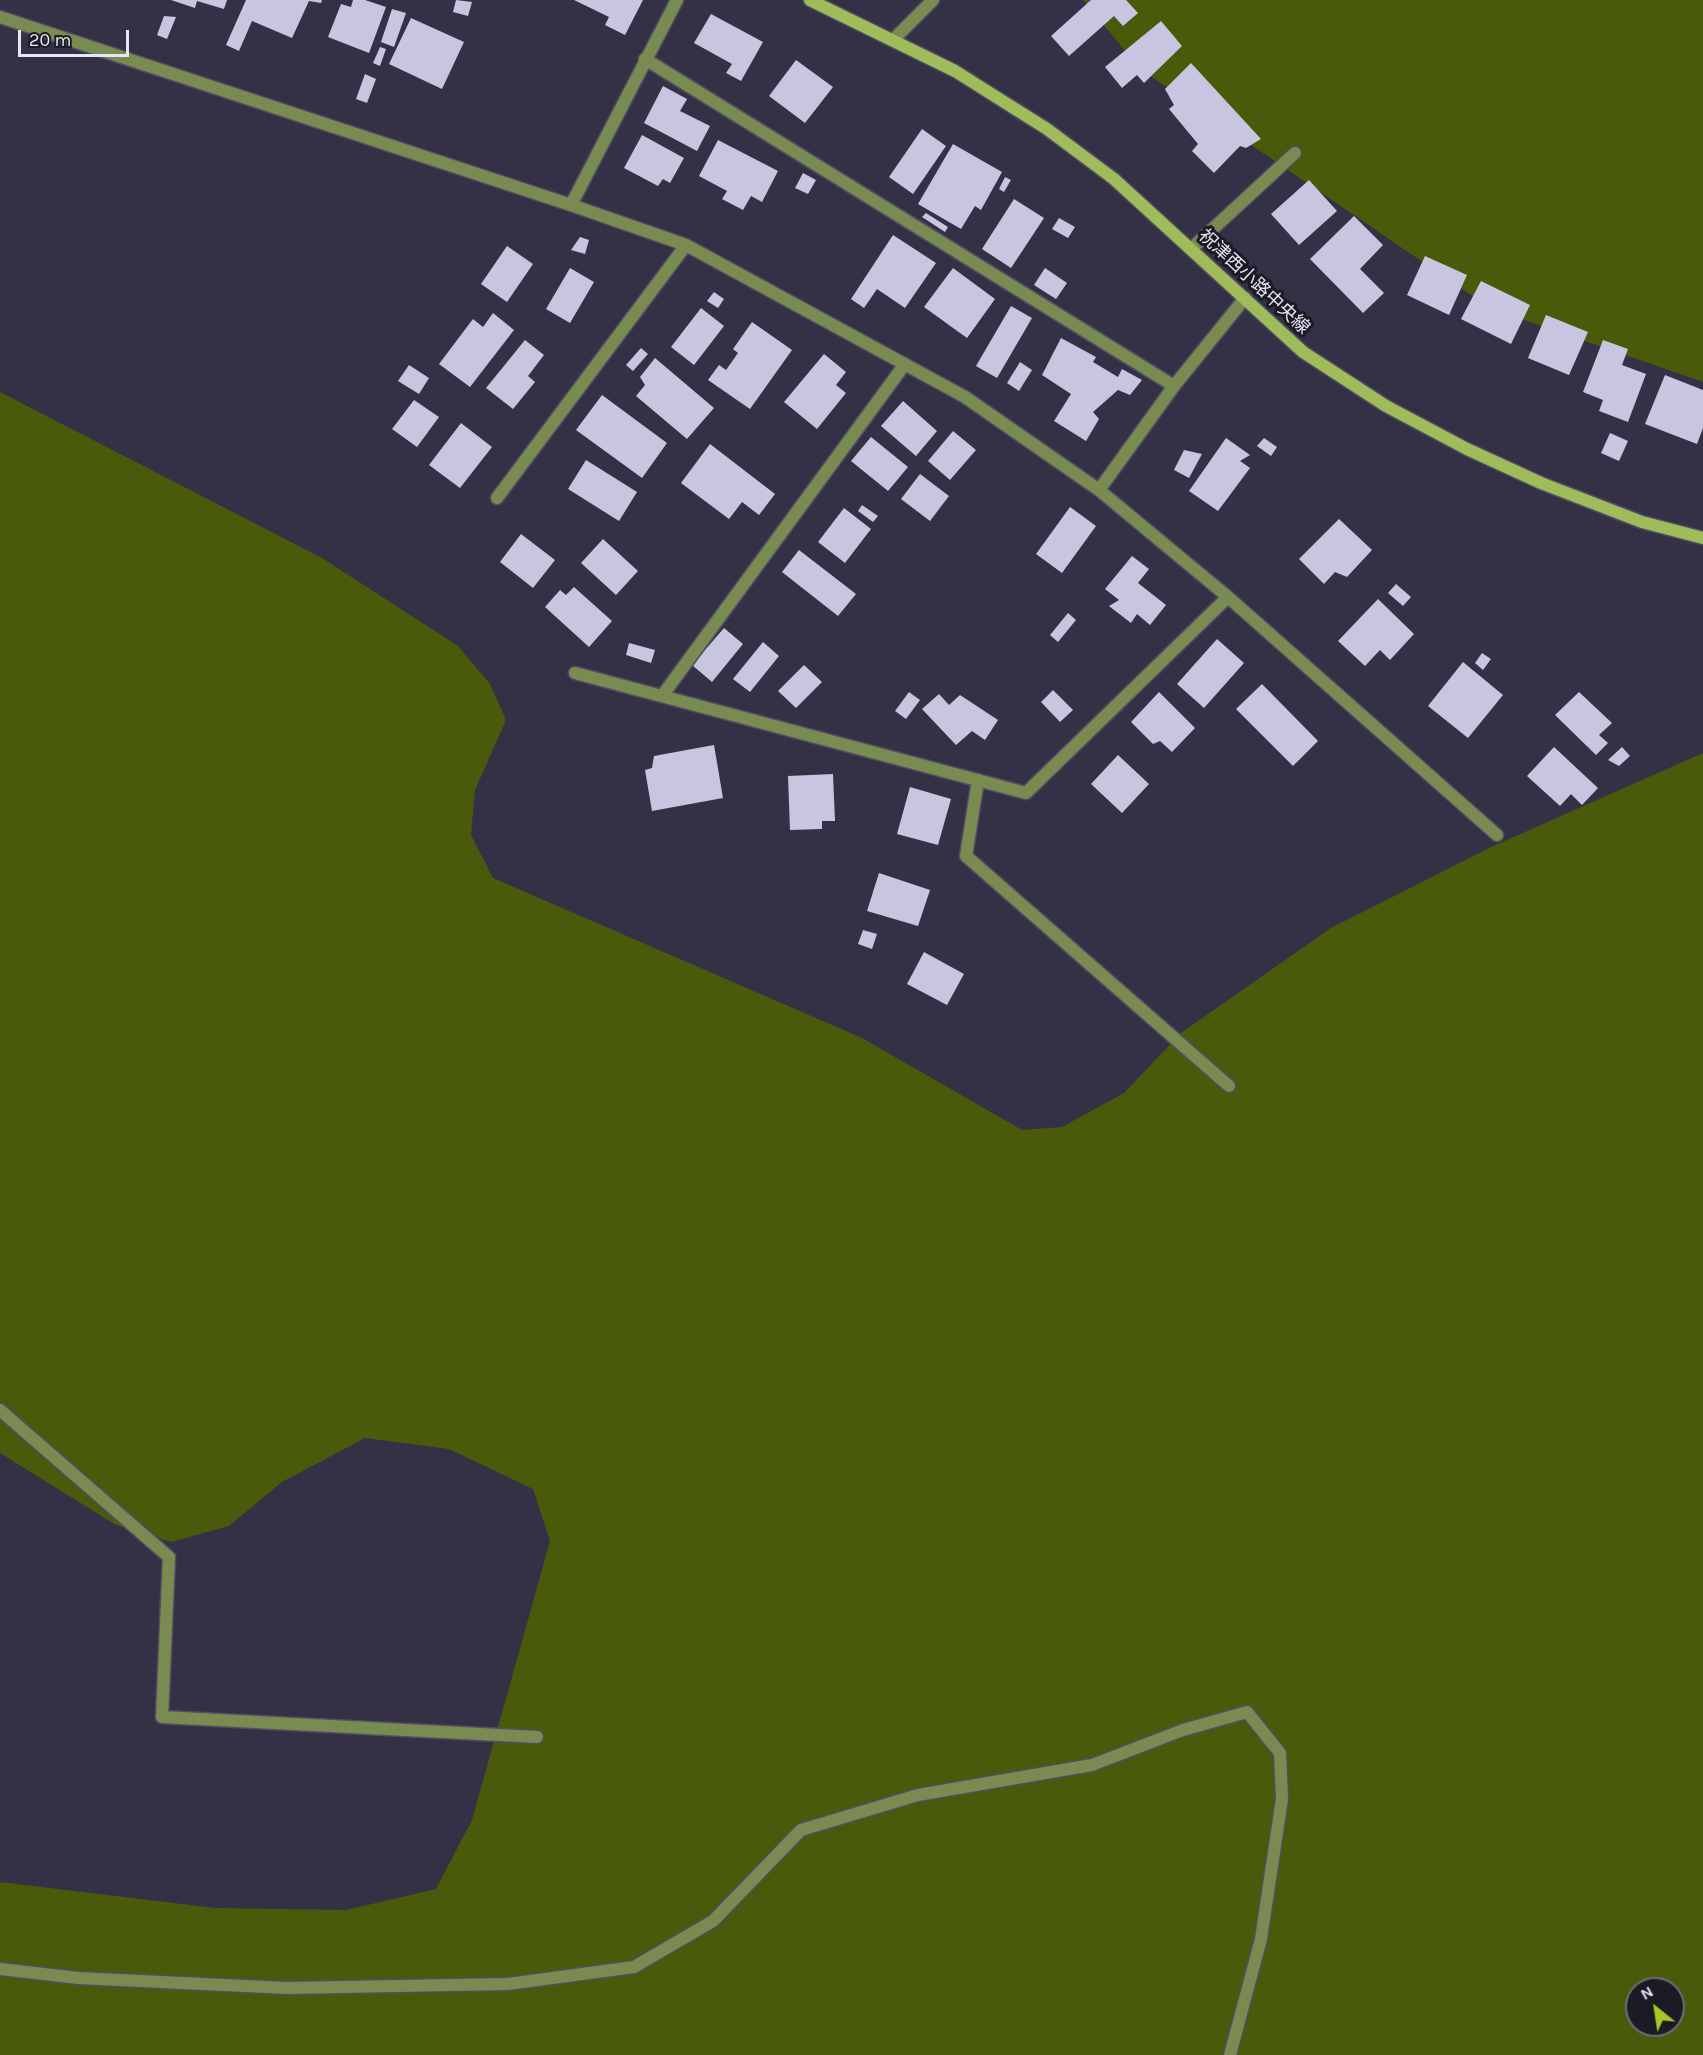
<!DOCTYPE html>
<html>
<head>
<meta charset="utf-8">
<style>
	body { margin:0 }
	#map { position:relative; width:1703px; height:2055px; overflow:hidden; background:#343147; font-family:Karla,sans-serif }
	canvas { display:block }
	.north { position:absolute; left:1625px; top:1977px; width:60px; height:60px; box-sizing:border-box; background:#1c1b25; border:2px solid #6d6c78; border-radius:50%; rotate:330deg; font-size:16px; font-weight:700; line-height:24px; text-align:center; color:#e7e6f4 }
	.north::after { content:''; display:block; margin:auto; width:21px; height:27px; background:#a4c825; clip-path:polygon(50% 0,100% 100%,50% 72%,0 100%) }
	.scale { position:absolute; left:18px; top:30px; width:111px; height:27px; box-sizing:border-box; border:3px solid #e7e6f4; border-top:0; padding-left:8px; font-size:18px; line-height:21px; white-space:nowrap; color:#e7e6f4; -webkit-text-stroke:4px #1c1b25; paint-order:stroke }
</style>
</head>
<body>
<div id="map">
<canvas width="1703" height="2055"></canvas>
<div class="north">N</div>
<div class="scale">20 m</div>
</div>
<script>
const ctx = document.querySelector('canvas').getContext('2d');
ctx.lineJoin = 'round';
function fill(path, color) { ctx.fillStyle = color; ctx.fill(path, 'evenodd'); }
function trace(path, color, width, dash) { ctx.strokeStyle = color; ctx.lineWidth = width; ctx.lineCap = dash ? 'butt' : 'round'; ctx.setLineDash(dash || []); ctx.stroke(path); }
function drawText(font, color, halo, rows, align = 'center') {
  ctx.font = font + ' Karla,"Noto Sans JP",sans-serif'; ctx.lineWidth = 6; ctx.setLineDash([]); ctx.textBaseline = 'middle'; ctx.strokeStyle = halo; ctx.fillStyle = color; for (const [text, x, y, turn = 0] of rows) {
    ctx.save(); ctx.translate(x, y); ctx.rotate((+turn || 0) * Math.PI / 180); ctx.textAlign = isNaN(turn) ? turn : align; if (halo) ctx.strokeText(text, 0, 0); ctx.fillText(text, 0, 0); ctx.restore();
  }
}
fill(new Path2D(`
	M1083,0H1703V382L1490,308L1140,69Z
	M0,392L322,558L458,646L490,684L506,720L475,790L471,835L493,878L862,1038L1022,1130L1062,1127L1124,1093L1181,1033L1331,928L1489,848L1703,753V2055H0V1882L215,1908L346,1910L436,1889L472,1820L550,1541L533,1489L449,1449L365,1438L282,1482L229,1526L171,1542L116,1525L0,1453ZM1637,1989H1673V2025H1637Z`), '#495a0a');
fill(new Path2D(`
	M171,0H227L224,9L197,1L195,8Z
	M246,0H322L321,3L309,1L292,38L252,21L239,51L226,45Z
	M353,0H365L386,7L369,53L328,37L341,4L351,7Z
	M456,0L472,2L468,16L453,12Z
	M574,0H643L625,35L605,25L609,17Z
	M1091,0H1126L1138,13L1123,26L1114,16L1069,56L1051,36Z
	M392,9L406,13L394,47L381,42Z
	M711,14L763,42L741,81L726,73L732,64L694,43Z
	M164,16L176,17L167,39L157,35Z
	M411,18L464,42L442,89L389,64Z
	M1161,21L1182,46L1144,83L1137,75L1122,88L1105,67Z
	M380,47L386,49L380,66L373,63Z
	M796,60L833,87L805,123L769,96Z
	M1191,63L1261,139L1246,148L1240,146L1214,173L1192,151L1198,144L1169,109L1174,105L1165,89Z
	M365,74L376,79L367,103L356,99Z
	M663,86L687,99L680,111L710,126L697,151L644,123Z
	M922,129L946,146L913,194L889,177Z
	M642,135L684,158L670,183L663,179L658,186L624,168Z
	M718,140L778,171L762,202L751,196L743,210L722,199L727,191L699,176Z
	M953,144L1002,172L981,210L975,206L961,229L918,204Z
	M803,173L816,180L808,194L795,188Z
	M1005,177L1011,180L1004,192L999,189Z
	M1309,180L1337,211L1299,245L1271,214Z
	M1014,199L1044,218L1011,268L982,249Z
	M926,213L948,227L945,232L922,217Z
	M1354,216L1383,245L1360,269L1384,293L1363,313L1310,259Z
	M1059,218L1075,227L1068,238L1052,229Z
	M893,235L936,263L905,308L877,289L864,308L851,299Z
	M580,237L589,240L585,254L571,250Z
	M507,246L533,264L507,302L481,284Z
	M1425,256L1467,275L1449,315L1407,295Z
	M570,268L594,282L570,323L546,309Z
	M953,268L995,299L967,338L924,307Z
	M1045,268L1067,283L1056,299L1034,285Z
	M1481,281L1530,305L1511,344L1461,319Z
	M714,292L724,299L718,308L707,301Z
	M1011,306L1032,318L997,378L976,366Z
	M701,308L724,326L694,365L671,347Z
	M493,313L514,330L470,387L439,364L473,319L483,327Z
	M1546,315L1588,332L1569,375L1528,358Z
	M752,322L792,350L750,409L708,380L719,365L726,370L738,353L733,349Z
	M1061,338L1096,357L1093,362L1118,377L1122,369L1142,380L1130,395L1118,390L1093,412L1099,419L1086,441L1054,421L1071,394L1042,375Z
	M525,340L544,355L528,376L535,382L513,409L486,388Z
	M1603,340L1628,349L1622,365L1646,374L1628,422L1599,411L1603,400L1583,392Z
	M641,348L648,354L633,371L626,365Z
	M824,354L846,372L836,385L846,393L817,429L784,402Z
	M655,358L714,408L687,439L636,396L645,385L640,377Z
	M1020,362L1032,370L1019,391L1007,383Z
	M409,365L429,378L419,394L398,381Z
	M1665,375L1703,390V428L1697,444L1645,424Z
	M602,395L667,443L642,478L576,430Z
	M414,400L439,417L417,447L392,429Z
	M903,401L937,431L916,456L881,426Z
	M461,423L492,447L460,488L429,465Z
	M953,431L976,450L950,480L928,461Z
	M1610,433L1628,441L1619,461L1601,453Z
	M871,437L908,467L888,491L851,461Z
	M1226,438L1250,455L1240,461L1250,468L1218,511L1189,491Z
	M1264,438L1277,447L1271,456L1257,446Z
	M710,444L775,494L759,515L742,502L729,519L681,483Z
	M1184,450L1202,454L1189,478L1174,470Z
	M586,460L637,492L619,521L568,489Z
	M920,474L949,496L930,521L901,499Z
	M862,505L878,516L873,522L858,511Z
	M1070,507L1096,526L1062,573L1036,554Z
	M844,508L871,529L845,563L818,542Z
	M1339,519L1372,550L1347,577L1335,572L1324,584L1299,559Z
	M521,534L555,560L533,588L500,562Z
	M603,539L638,571L616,595L581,563Z
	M799,550L856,594L838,616L782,572Z
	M1132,556L1149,569L1138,583L1166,605L1150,625L1137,614L1131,623L1109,606L1119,600L1105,589Z
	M1396,584L1411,597L1403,606L1388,593Z
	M574,587L612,621L589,647L545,607L560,590L566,595Z
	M1378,599L1414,634L1390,660L1380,650L1365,666L1338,641Z
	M1068,613L1076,620L1058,642L1050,635Z
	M724,628L743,644L712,682L692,665Z
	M1217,639L1244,663L1204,708L1177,684Z
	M763,642L779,656L750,692L733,679Z
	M629,643L655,650L651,663L626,655Z
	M1482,653L1491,659L1483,670L1475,663Z
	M1463,662L1503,695L1468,738L1428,706Z
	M804,665L822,682L796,708L778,691Z
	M1262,684L1318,741L1293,766L1236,709Z
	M1053,690L1073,710L1060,722L1041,702Z
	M909,692L920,700L906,719L895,711Z
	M1159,692L1195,728L1172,752L1160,741L1153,744L1131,722Z
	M1579,692L1612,723L1599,735L1608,743L1596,755L1555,715Z
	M939,694L949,705L960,695L998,720L985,740L972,731L956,745L922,709Z
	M714,745L723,798L652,811L645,770L652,768L654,756Z
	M1554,747L1598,788L1582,805L1571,794L1560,806L1527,776Z
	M1622,747L1630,756L1619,766L1608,760Z
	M1118,755L1149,784L1122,813L1091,784Z
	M833,774L835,821H822V829L790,830L788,776Z
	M910,787L951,799L938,845L897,834Z
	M879,873L930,890L918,926L867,911Z
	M863,930L877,934L872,949L858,944Z
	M924,952L964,974L947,1005L907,984Z`), '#c8c5e0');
const minor = new Path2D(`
	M0,17L571,205L686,245L965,397L1099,490L1228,597L1497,835
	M893,40L933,0
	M645,59L1174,386L1099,490
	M571,205L677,0
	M1191,249L1295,153
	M1174,386L1245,298
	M497,498L686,245
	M575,673L1026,793L1228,597
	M662,696L905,364
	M978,780L966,856L1229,1086
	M0,1410L169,1557L162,1717L537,1737
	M0,1969L78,1978L287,1988L508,1984L634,1967L713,1921L801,1830L918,1795L1092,1765L1183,1730L1247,1712L1280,1753L1282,1799L1261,1939L1230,2055`);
const secondary = new Path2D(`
	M810,0L955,71L1047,129L1114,179L1303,352L1386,406L1467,449L1541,483L1642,522L1703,538`);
trace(minor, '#514e63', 15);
trace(secondary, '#514e63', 15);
trace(minor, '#798b50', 12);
trace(secondary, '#a0bb59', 12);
drawText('18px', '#e7e6f4', '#1c1b25', [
	["祝津西小路中央線",1254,282,43]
]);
</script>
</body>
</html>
